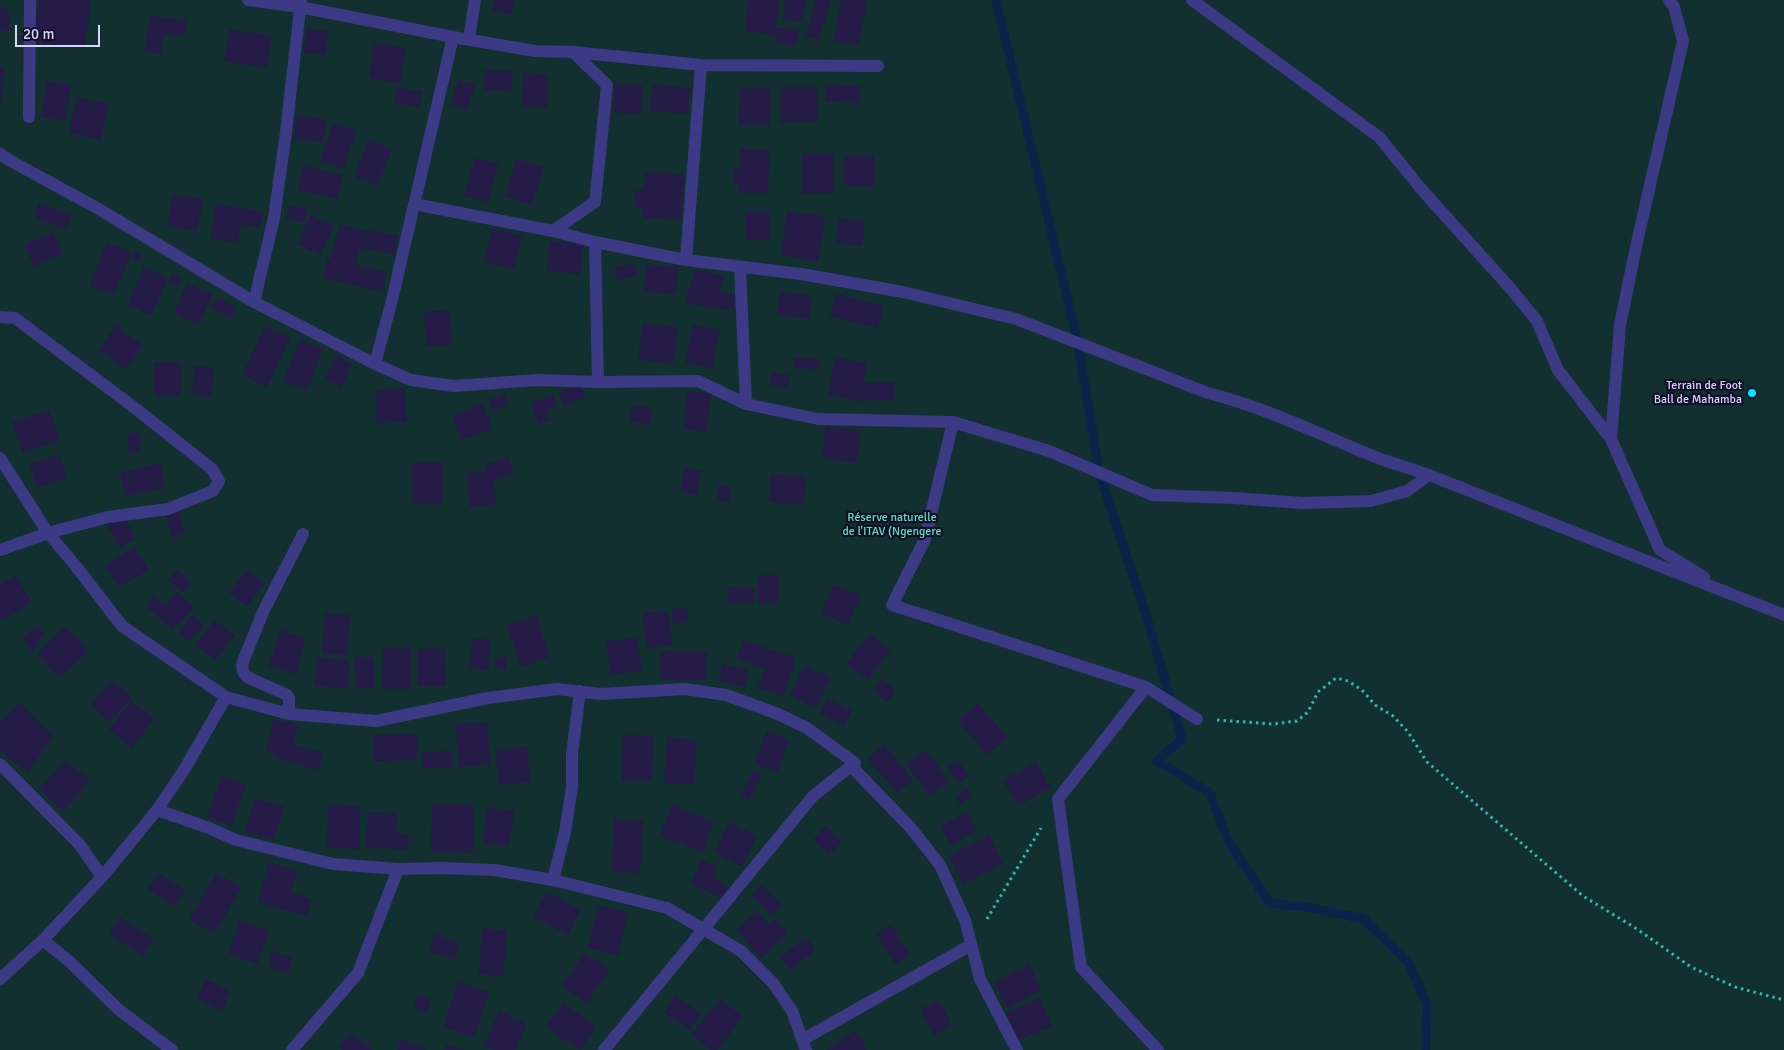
<!DOCTYPE html>
<html>
<head>
<meta charset="utf-8">
<style>
	body { margin:0 }
	#map { position:relative; width:1784px; height:1050px; overflow:hidden; background:#130f26; font-family:Signika,sans-serif }
	canvas { display:block }
	.scale { position:absolute; left:15px; top:25px; width:85px; height:22px; box-sizing:border-box; border:2px solid #d9d4ff; border-top:0; padding-left:6px; font-size:15px; line-height:18px; white-space:nowrap; color:#d9d4ff; -webkit-text-stroke:4px #130f26; paint-order:stroke }
</style>
</head>
<body>
<div id="map">
<canvas width="1784" height="1050"></canvas>
<div class="scale">20 m</div>
</div>
<script>
const ctx = document.querySelector('canvas').getContext('2d');
ctx.lineJoin = 'round';
function fill(path, color) { ctx.fillStyle = color; ctx.fill(path, 'evenodd'); }
function trace(path, color, width, dash) { ctx.strokeStyle = color; ctx.lineWidth = width; ctx.lineCap = dash ? 'butt' : 'round'; ctx.setLineDash(dash || []); ctx.stroke(path); }
function drawText(font, color, halo, rows, align = 'center') {
  ctx.font = font + ' Signika,sans-serif'; ctx.lineWidth = 4.5; ctx.setLineDash([]); ctx.textBaseline = 'middle'; ctx.strokeStyle = halo; ctx.fillStyle = color; for (const [text, x, y, turn = 0] of rows) {
    ctx.save(); ctx.translate(x, y); ctx.rotate((+turn || 0) * Math.PI / 180); ctx.textAlign = isNaN(turn) ? turn : align; if (halo) ctx.strokeText(text, 0, 0); ctx.fillText(text, 0, 0); ctx.restore();
  }
}
fill(new Path2D(`
	M0,0H1784V1050H0Z`), '#12302f');
trace(new Path2D(`
	M996,0L1078,343L1099,472L1147,618L1182,739L1157,761L1210,793L1228,841L1269,903L1312,908L1364,919L1409,963L1427,1005L1426,1050`), '#0c2248', 9);
fill(new Path2D(`
	M39,0H91L85,49L34,42Z
	M495,0H515L511,15L492,10Z
	M748,0H779L776,28L799,29L798,45L775,44V35L745,31Z
	M785,0H806L803,22L783,19Z
	M816,0H831L819,40L806,36Z
	M841,0H867L859,45L834,41Z
	M7,8L10,30L0,31V9Z
	M150,16L186,20L184,36L164,34L161,54L145,52Z
	M230,29L272,36L267,68L224,61Z
	M306,29L328,30L326,55L304,53Z
	M374,43L406,48L400,83L369,78Z
	M0,67L5,68L1,103H0Z
	M485,70L512,71L511,91L484,90Z
	M523,73L548,74L547,108L522,107Z
	M458,80L475,85L468,110L451,105Z
	M47,81L71,85L65,121L41,117Z
	M615,83L643,86L641,115L613,112Z
	M653,84L690,88L687,114L650,110Z
	M826,85L860,86L859,103L825,102Z
	M396,87L422,91L420,107L394,103Z
	M780,87H817L818,121L781,122Z
	M740,88H770V125H739Z
	M77,97L109,104L101,140L69,133Z
	M297,115L327,120L323,142L294,138Z
	M334,123L357,131L343,169L320,160Z
	M369,139L392,149L377,186L354,177Z
	M740,149L769,151L768,193H739V184H733V168L740,169Z
	M802,153H833L834,193L802,194Z
	M844,155H874L875,186H844Z
	M475,158L498,164L488,202L464,196Z
	M517,159L544,167L532,205L505,196Z
	M303,166L343,175L338,199L298,190Z
	M645,172L684,174L681,219L643,218V209H636L635,190L644,189Z
	M173,194L203,199L197,231L167,226Z
	M39,203L72,215L67,230L34,217Z
	M217,204L263,212L260,228L241,224L238,243L210,238Z
	M289,205L308,209L305,222L286,219Z
	M745,211H769L770,240H745Z
	M787,211L825,217L818,261L781,255Z
	M311,215L334,226L320,255L297,244Z
	M839,218L865,221L862,246L836,243Z
	M340,224L362,230L398,235L394,254L360,248L355,265L386,272L382,292L323,278L327,258L330,260Z
	M492,229L522,235L514,269L484,262Z
	M53,232L63,253L34,266L24,245Z
	M550,241L583,244L580,274L547,271Z
	M107,242L132,252L114,295L89,285Z
	M135,251L142,254L139,261L132,258Z
	M635,264L637,277L617,280L616,266Z
	M646,265L678,268L676,294L644,292Z
	M144,267L168,279L151,315L127,305Z
	M696,269L724,276L719,292L736,295L733,311L686,303L689,287H690Z
	M172,274L182,278L178,286L168,282Z
	M187,283L213,295L198,325L174,313Z
	M780,291L812,296L809,319L776,314Z
	M836,294L883,306L878,328L830,316Z
	M217,297L237,308L231,318L211,308Z
	M450,310L452,345L426,346L424,312Z
	M643,323L678,328L673,364L638,359Z
	M116,325L143,345L126,369L99,351Z
	M693,325L720,330L712,368L685,363Z
	M265,326L290,338L267,387L242,375Z
	M300,340L323,349L307,391L283,381Z
	M336,356L352,364L341,387L325,379Z
	M835,357L867,363L863,383L895,382V399L853,401V399L828,395Z
	M794,358L820,359L819,369L793,368Z
	M154,362H181V396H154Z
	M194,366L214,368L211,397L192,395Z
	M772,373L789,375L788,388L770,386Z
	M580,385L585,398L564,406L559,393Z
	M405,388L407,422L377,423L376,390Z
	M687,391L711,394L706,432L683,429Z
	M504,394L508,405L493,410L489,400Z
	M553,395L558,406L547,410L551,420L539,424L531,403Z
	M483,404L492,429L461,440L452,416Z
	M632,406L652,408L650,424L630,421Z
	M49,410L60,440L23,453L12,423Z
	M826,426L861,431L856,463L822,458Z
	M129,433L141,434L140,452H127Z
	M59,455L67,478L37,488L29,464Z
	M507,456L514,472L494,481L496,504L470,507L467,473L488,471L485,465Z
	M412,462H443V504H412Z
	M160,463L165,487L126,496L120,473Z
	M684,468L701,471L697,495L680,492Z
	M771,474L806,477L804,505L769,502Z
	M718,485L731,487L729,502L717,501Z
	M179,511L185,533L172,537L166,515Z
	M123,516L136,539L120,548L107,525Z
	M135,547L149,570L119,587L105,565Z
	M177,569L192,582L183,592L168,580Z
	M247,570L265,583L247,606L229,593Z
	M758,575H779L778,603H758Z
	M16,576L32,603L3,620L0,616V585Z
	M833,585L860,596L848,625L821,613Z
	M728,587L755,588V603H728Z
	M177,592L194,607L173,630L146,606L154,596L164,605Z
	M687,608L689,622L673,624L672,609Z
	M668,611L673,645L647,648L642,613Z
	M325,614L350,615L347,655L322,653Z
	M192,615L204,624L190,642L178,633Z
	M536,615L550,657L521,667L507,625Z
	M215,620L235,636L215,660L195,645Z
	M38,626L45,635L38,640L41,644L32,651L22,638Z
	M65,627L89,651L60,678L37,654Z
	M280,630L306,638L295,674L269,666Z
	M869,634L890,651L868,680L846,664Z
	M637,637L642,670L611,675L606,642Z
	M472,638L490,640L488,670L470,668Z
	M743,640L796,658L783,696L758,688L765,668L737,659Z
	M383,648H411V689H383Z
	M445,648L446,686H417V649Z
	M661,651L707,652L706,680H660Z
	M355,657H374L375,688L356,689Z
	M495,657H507L506,669H495Z
	M317,658L349,660L348,688L315,686Z
	M722,664L749,670L745,687L719,681Z
	M805,665L831,678L815,708L790,695Z
	M882,679L896,691L887,702L873,690Z
	M113,680L132,698L109,722L90,704Z
	M827,698L852,711L844,726L820,713Z
	M131,701L154,718L132,748L109,730Z
	M20,703L41,724L40,725L54,735L28,772L6,757L7,756L0,748V722Z
	M978,703L1008,738L987,755L958,721Z
	M274,719L298,725L293,745L323,753L318,770L273,757L274,753L266,751Z
	M487,722L490,764L459,767L455,724Z
	M767,731L789,740L777,772L754,763Z
	M417,734V760L374,761L373,735Z
	M623,735L653,736L652,781L622,780Z
	M667,737L697,740L694,785L664,783Z
	M884,744L913,780L897,793L867,758Z
	M527,746L530,782L499,785L495,750Z
	M926,750L949,782L930,796L906,764Z
	M452,751V768H423L422,752Z
	M65,760L90,781L63,811L39,789Z
	M958,760L969,776L959,783L948,767Z
	M1036,762L1051,787L1018,806L1003,781Z
	M753,771L762,775L749,800L740,796Z
	M222,776L246,785L231,826L207,817Z
	M966,789L972,795L961,805L955,798Z
	M255,798L284,807L273,840L245,831Z
	M432,804H473V853L431,852Z
	M328,805L360,806L359,849L327,848Z
	M672,805L714,822L702,852L660,836Z
	M487,808L514,811L509,846L483,843Z
	M368,812L397,813L396,834L409,835L408,850L366,847Z
	M967,812L977,830L951,845L940,827Z
	M614,819L643,821L640,873L612,871Z
	M730,822L757,836L742,867L714,852Z
	M826,826L842,842L829,855L813,839Z
	M989,835L1003,864L963,884L949,855Z
	M702,860L718,867L713,878L728,885L722,898L691,884Z
	M269,862L297,871L290,892L312,899L307,916L258,902Z
	M158,873L185,890L175,906L148,889Z
	M216,873L242,887L214,934L189,919Z
	M762,885L782,906L771,916L751,895Z
	M547,892L581,910L567,935L533,916Z
	M598,905L628,912L618,955L588,948Z
	M757,911L769,925L776,919L788,933L761,958L736,930Z
	M120,917L154,940L143,956L109,934Z
	M240,920L269,931L257,964L228,953Z
	M891,925L910,955L895,964L876,933Z
	M482,929L507,930L503,976L479,974Z
	M435,934L459,943L454,959L429,951Z
	M806,937L816,950L790,970L780,957Z
	M273,951L293,958L288,973L268,966Z
	M584,953L610,969L587,1003L562,986Z
	M1029,964L1042,990L1007,1008L994,983Z
	M206,979L231,992L221,1011L196,998Z
	M458,982L489,992L474,1037L443,1027Z
	M418,995L431,1000L426,1014L413,1008Z
	M675,996L701,1013L690,1030L664,1013Z
	M1040,998L1052,1026L1018,1040L1006,1013Z
	M720,999L743,1017L717,1050H711L691,1034Z
	M938,1000L952,1026L934,1035L920,1009Z
	M563,1003L596,1027L580,1050L546,1027Z
	M499,1011L527,1024L515,1050H494L484,1045Z
	M855,1031L867,1050H826Z
	M350,1033L374,1050H343L340,1047Z
	M402,1039L427,1050H397Z
	M446,1045L464,1049V1050H444Z`), '#241b47');
trace(new Path2D(`
	M1217,720L1273,724L1297,721L1308,712L1318,692L1336,678L1348,681L1362,690L1375,705L1393,716L1408,732L1427,762L1583,896L1637,929L1691,967L1735,987L1784,1000
	M987,919L1041,828`), '#2fb8b0', 3, [2.5, 4]);
trace(new Path2D(`
	M248,0L300,7L453,37L535,51L573,52L701,65L878,66
	M1192,0L1379,137L1423,191L1511,289L1537,321L1558,370L1611,439L1660,550L1704,577
	M469,39L475,0
	M573,52L607,85L595,202L553,231L595,242L598,382
	M29,117L30,0
	M0,154L9,160L97,208L254,302L375,364L411,380L454,386L537,380L598,382L698,381L746,404L818,419L953,422L1049,451L1152,495L1234,498L1302,503L1371,501L1407,491L1429,475
	M414,204L553,231
	M595,242L686,260L801,274L903,292L1016,319L1208,393C1267,408 1321,435 1378,458C1395,464 1412,469 1429,475L1784,615
	M686,260L701,65
	M740,267L746,404
	M254,302L274,218L286,132L301,0
	M0,317L15,318L131,405L212,469L219,481L213,491L168,509L108,517L48,533L0,550
	M375,364L392,300L453,37
	M953,422L925,539L892,605L1146,687L1058,799L1081,967L1158,1050
	M1611,439L1620,325L1637,242L1683,41L1674,7L1669,0
	M0,458L48,533L75,565L122,626L226,697L289,714L376,721L488,698L557,689L601,694L685,689L726,695L778,714L807,728L855,763L851,766L910,827L940,865L965,920L980,979L1017,1050
	M1146,687L1197,719
	M289,714V698L287,695L247,677L243,672L242,664L263,612L303,534
	M0,764L80,845L102,877L157,810L209,828L236,840L333,864L398,869L440,868L494,870L553,880L667,908L741,951L773,983L792,1011L806,1050
	M157,810L184,770L226,697
	M553,880L565,832L572,787V754L580,691
	M43,940L70,962L118,1009L172,1050
	M0,979L43,940L102,877
	M802,1040L971,945
	M292,1050L358,973L398,869
	M604,1050L813,796L851,766`), '#3d3a85', 12);
for (const [x, y, r, color] of [
	[1752,393,5,"#00e5ff"]
]) { const dot = new Path2D(); dot.arc(x, y, r, 0, 2 * Math.PI); ctx.fillStyle = color; ctx.fill(dot); trace(dot, '#130f26', 2); }
drawText('12px', '#d9d4ff', '#130f26', [
	["Terrain de Foot",1742,386],
	["Ball de Mahamba",1742,400]
], 'right');
drawText('12px', '#5fe0c0', '#130f26', [
	["Réserve naturelle",892,518],
	["de l'ITAV (Ngengere",892,532]
]);
</script>
</body>
</html>
